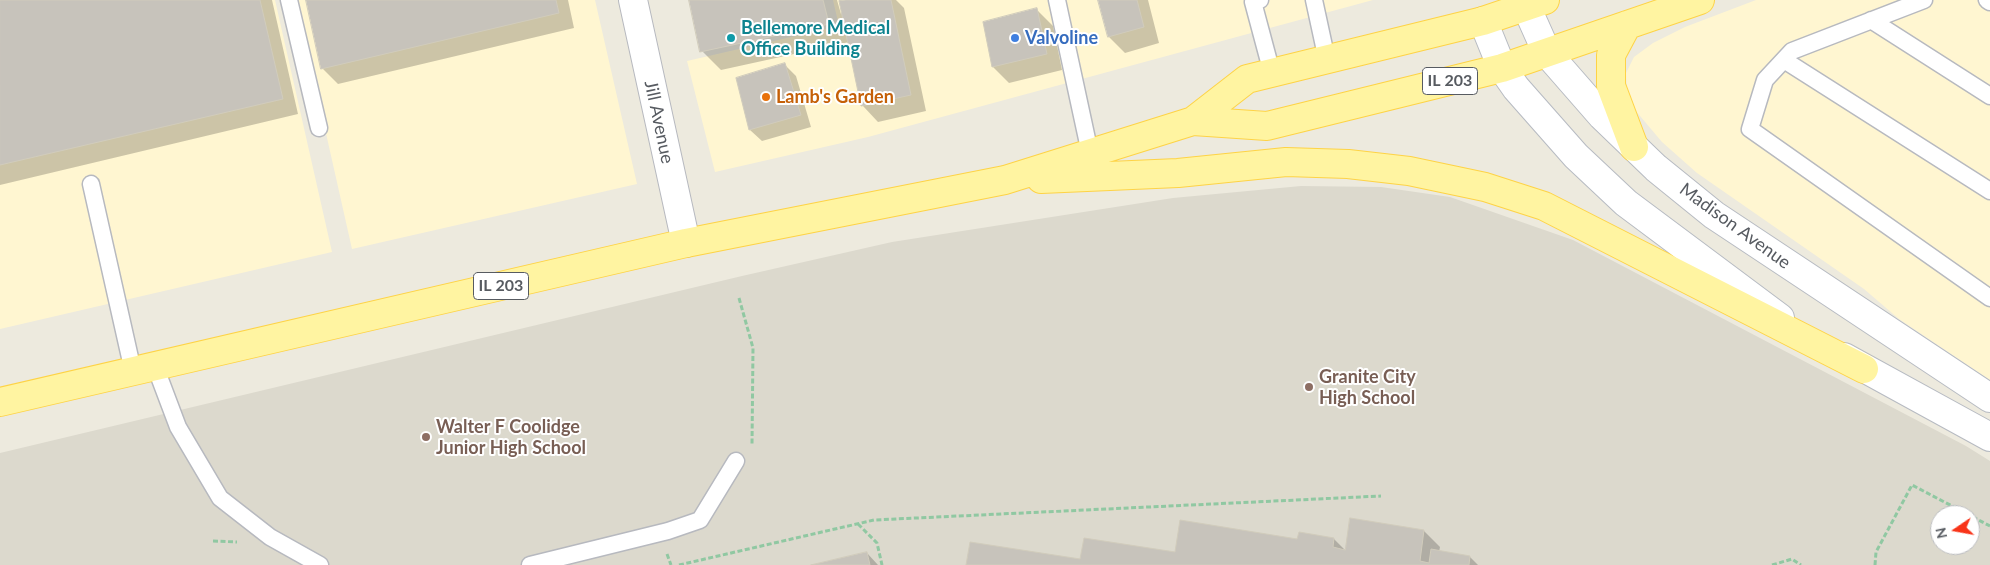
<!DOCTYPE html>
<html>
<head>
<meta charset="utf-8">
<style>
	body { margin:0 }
	#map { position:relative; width:1990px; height:565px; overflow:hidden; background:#edeade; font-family:Lato,sans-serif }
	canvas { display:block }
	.north { position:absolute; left:1930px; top:505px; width:50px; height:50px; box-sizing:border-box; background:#fff; border:1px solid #bcbdc0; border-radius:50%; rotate:258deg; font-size:14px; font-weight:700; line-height:20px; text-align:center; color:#575b61 }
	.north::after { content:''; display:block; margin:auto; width:18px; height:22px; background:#f83419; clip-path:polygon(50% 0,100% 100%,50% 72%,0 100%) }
</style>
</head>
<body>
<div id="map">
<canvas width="1990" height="565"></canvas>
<div class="north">N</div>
</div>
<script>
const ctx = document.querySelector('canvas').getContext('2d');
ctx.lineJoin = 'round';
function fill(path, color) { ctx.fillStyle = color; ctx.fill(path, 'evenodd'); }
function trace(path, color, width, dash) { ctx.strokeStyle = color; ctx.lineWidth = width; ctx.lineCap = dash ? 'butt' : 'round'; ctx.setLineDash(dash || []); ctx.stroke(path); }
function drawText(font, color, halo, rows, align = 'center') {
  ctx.font = font + ' Lato,sans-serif'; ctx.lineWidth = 4; ctx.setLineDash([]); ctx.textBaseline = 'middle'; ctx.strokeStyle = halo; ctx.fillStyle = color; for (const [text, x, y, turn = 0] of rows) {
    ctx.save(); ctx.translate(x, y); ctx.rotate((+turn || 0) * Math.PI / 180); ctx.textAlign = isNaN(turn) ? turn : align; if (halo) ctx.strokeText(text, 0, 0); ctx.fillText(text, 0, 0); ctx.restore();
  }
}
fill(new Path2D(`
	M0,0H275L332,252L0,329Z
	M296,0H595L637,184L352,249Z
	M833,0H1373L868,137L715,172L687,61L839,26Z
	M1756,0H1990V380L1899,319L1864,289L1697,173L1662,142L1635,110L1627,91L1626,73L1634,57L1653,43L1685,27Z`), '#fff6d1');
fill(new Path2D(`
	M1301,186L1381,187L1450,197L1573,240L1966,446L1990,461V565H0V453L742,276L892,242L1173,198ZM1940,515H1970V545H1940Z`), '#dcd9cd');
fill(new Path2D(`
	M0,0H272L298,114L0,185Z
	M307,0H568L574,28L338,84L322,68Z
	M690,0H837L841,14L852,0H896L904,8L926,111L878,122L863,106L849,42L721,70L702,51Z
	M1100,0H1148L1159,43L1125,53L1109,37Z
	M1037,10L1053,26L1062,70L1009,83L993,67Z
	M785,65L796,76L811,127L762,141L750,130Z
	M1351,520L1424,531L1440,547L1439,552L1470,557L1478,565H967L1176,554L1298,540L1334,539L1346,551Z
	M867,553L878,565H816Z`), '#0003');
const building = new Path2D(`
	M0,0H260L283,99L0,165Z
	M306,0H556L559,13L321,69Z
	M689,0H823L829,24L700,52Z
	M846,0H891L911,95L861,106L839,1Z
	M1098,0H1137L1144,27L1108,37Z
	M1037,8L1047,54L992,67L983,22Z
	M785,63L801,115L749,130L736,78Z
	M1350,518L1424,530L1420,561L1429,563L1431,549L1470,556L1469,565H966L970,542L1080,559L1084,538L1175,552L1180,520L1297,539L1299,532L1334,538L1333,547L1345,550Z
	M867,552L870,565H811Z`);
fill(building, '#c7c3bb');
trace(building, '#d1ccbc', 1);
const service = new Path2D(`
	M289,0L319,128
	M1057,0L1090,153
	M1260,0L1253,2L1272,73
	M1314,0L1327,60
	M1924,0L1792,51L1765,80L1750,129L1990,298
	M1987,0L1990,2
	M1871,20L1990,96
	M1784,60L1990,191
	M91,184L133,371
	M155,366L178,427L220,498L270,537L320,565
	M530,565L668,531L700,520L736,461`);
const minor = new Path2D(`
	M633,0L686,243`);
const secondary = new Path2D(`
	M1526,6L1547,53L1602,116L1656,168L1714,215L1990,398
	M1483,21L1502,68L1516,88L1576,156L1626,203L1780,318
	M1844,357L1990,437`);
const primary = new Path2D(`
	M1627,25L1611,55V86L1634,147
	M1193,121L1267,126L1502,68L1700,0
	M1041,179L1178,173L1286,162L1348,164L1409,171L1485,187L1544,206L1864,369
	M0,402L686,243L1005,180L1193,121L1247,79L1483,21L1545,0`);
trace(service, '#b7b9bf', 19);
trace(minor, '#b7b9bf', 30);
trace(secondary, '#b7bbc2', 30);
trace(primary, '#fed346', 30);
trace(new Path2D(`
	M739,298L753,348L752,445
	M858,524L877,543L882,565
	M213,541L237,542
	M667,554L671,565
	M679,565L874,520L1381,496
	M1772,565L1792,559L1801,565
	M1875,565L1876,552L1912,485L1990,526`), '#90c8a2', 3, [5, 2.5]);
trace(service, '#fff', 16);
trace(minor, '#fff', 28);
trace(secondary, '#fff', 28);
trace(primary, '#fff4a1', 28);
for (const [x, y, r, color] of [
	[731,38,5,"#0f9aa8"],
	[1015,38,5,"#3f7fe0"],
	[766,97,5,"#e8710a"],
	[1309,387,5,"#8d6e63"],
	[426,437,5,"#8d6e63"]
]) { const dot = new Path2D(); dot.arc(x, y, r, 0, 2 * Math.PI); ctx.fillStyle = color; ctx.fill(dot); trace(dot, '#fff', 2); }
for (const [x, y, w] of [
	[1450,81,55],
	[501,286,55]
]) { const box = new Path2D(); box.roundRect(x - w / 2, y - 13.5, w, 27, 4); ctx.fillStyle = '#fff'; ctx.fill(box); trace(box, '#575b61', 1); }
drawText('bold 16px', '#575b61', null, [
	["IL 203",1450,81],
	["IL 203",501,286]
]);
drawText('bold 18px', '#0d838f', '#fff', [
	["Bellemore Medical",741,28],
	["Office Building",741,49]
], 'left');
drawText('bold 18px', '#366cbe', '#fff', [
	["Valvoline",1025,38]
], 'left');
drawText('bold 18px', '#c56008', '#fff', [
	["Lamb's Garden",776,97]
], 'left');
drawText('18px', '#575b61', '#fff', [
	["Jill Avenue",659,122,78],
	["Madison Avenue",1735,226,36]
]);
drawText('bold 18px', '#785e54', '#fff', [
	["Granite City",1319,377],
	["High School",1319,398],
	["Walter F Coolidge",436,427],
	["Junior High School",436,448]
], 'left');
</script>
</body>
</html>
